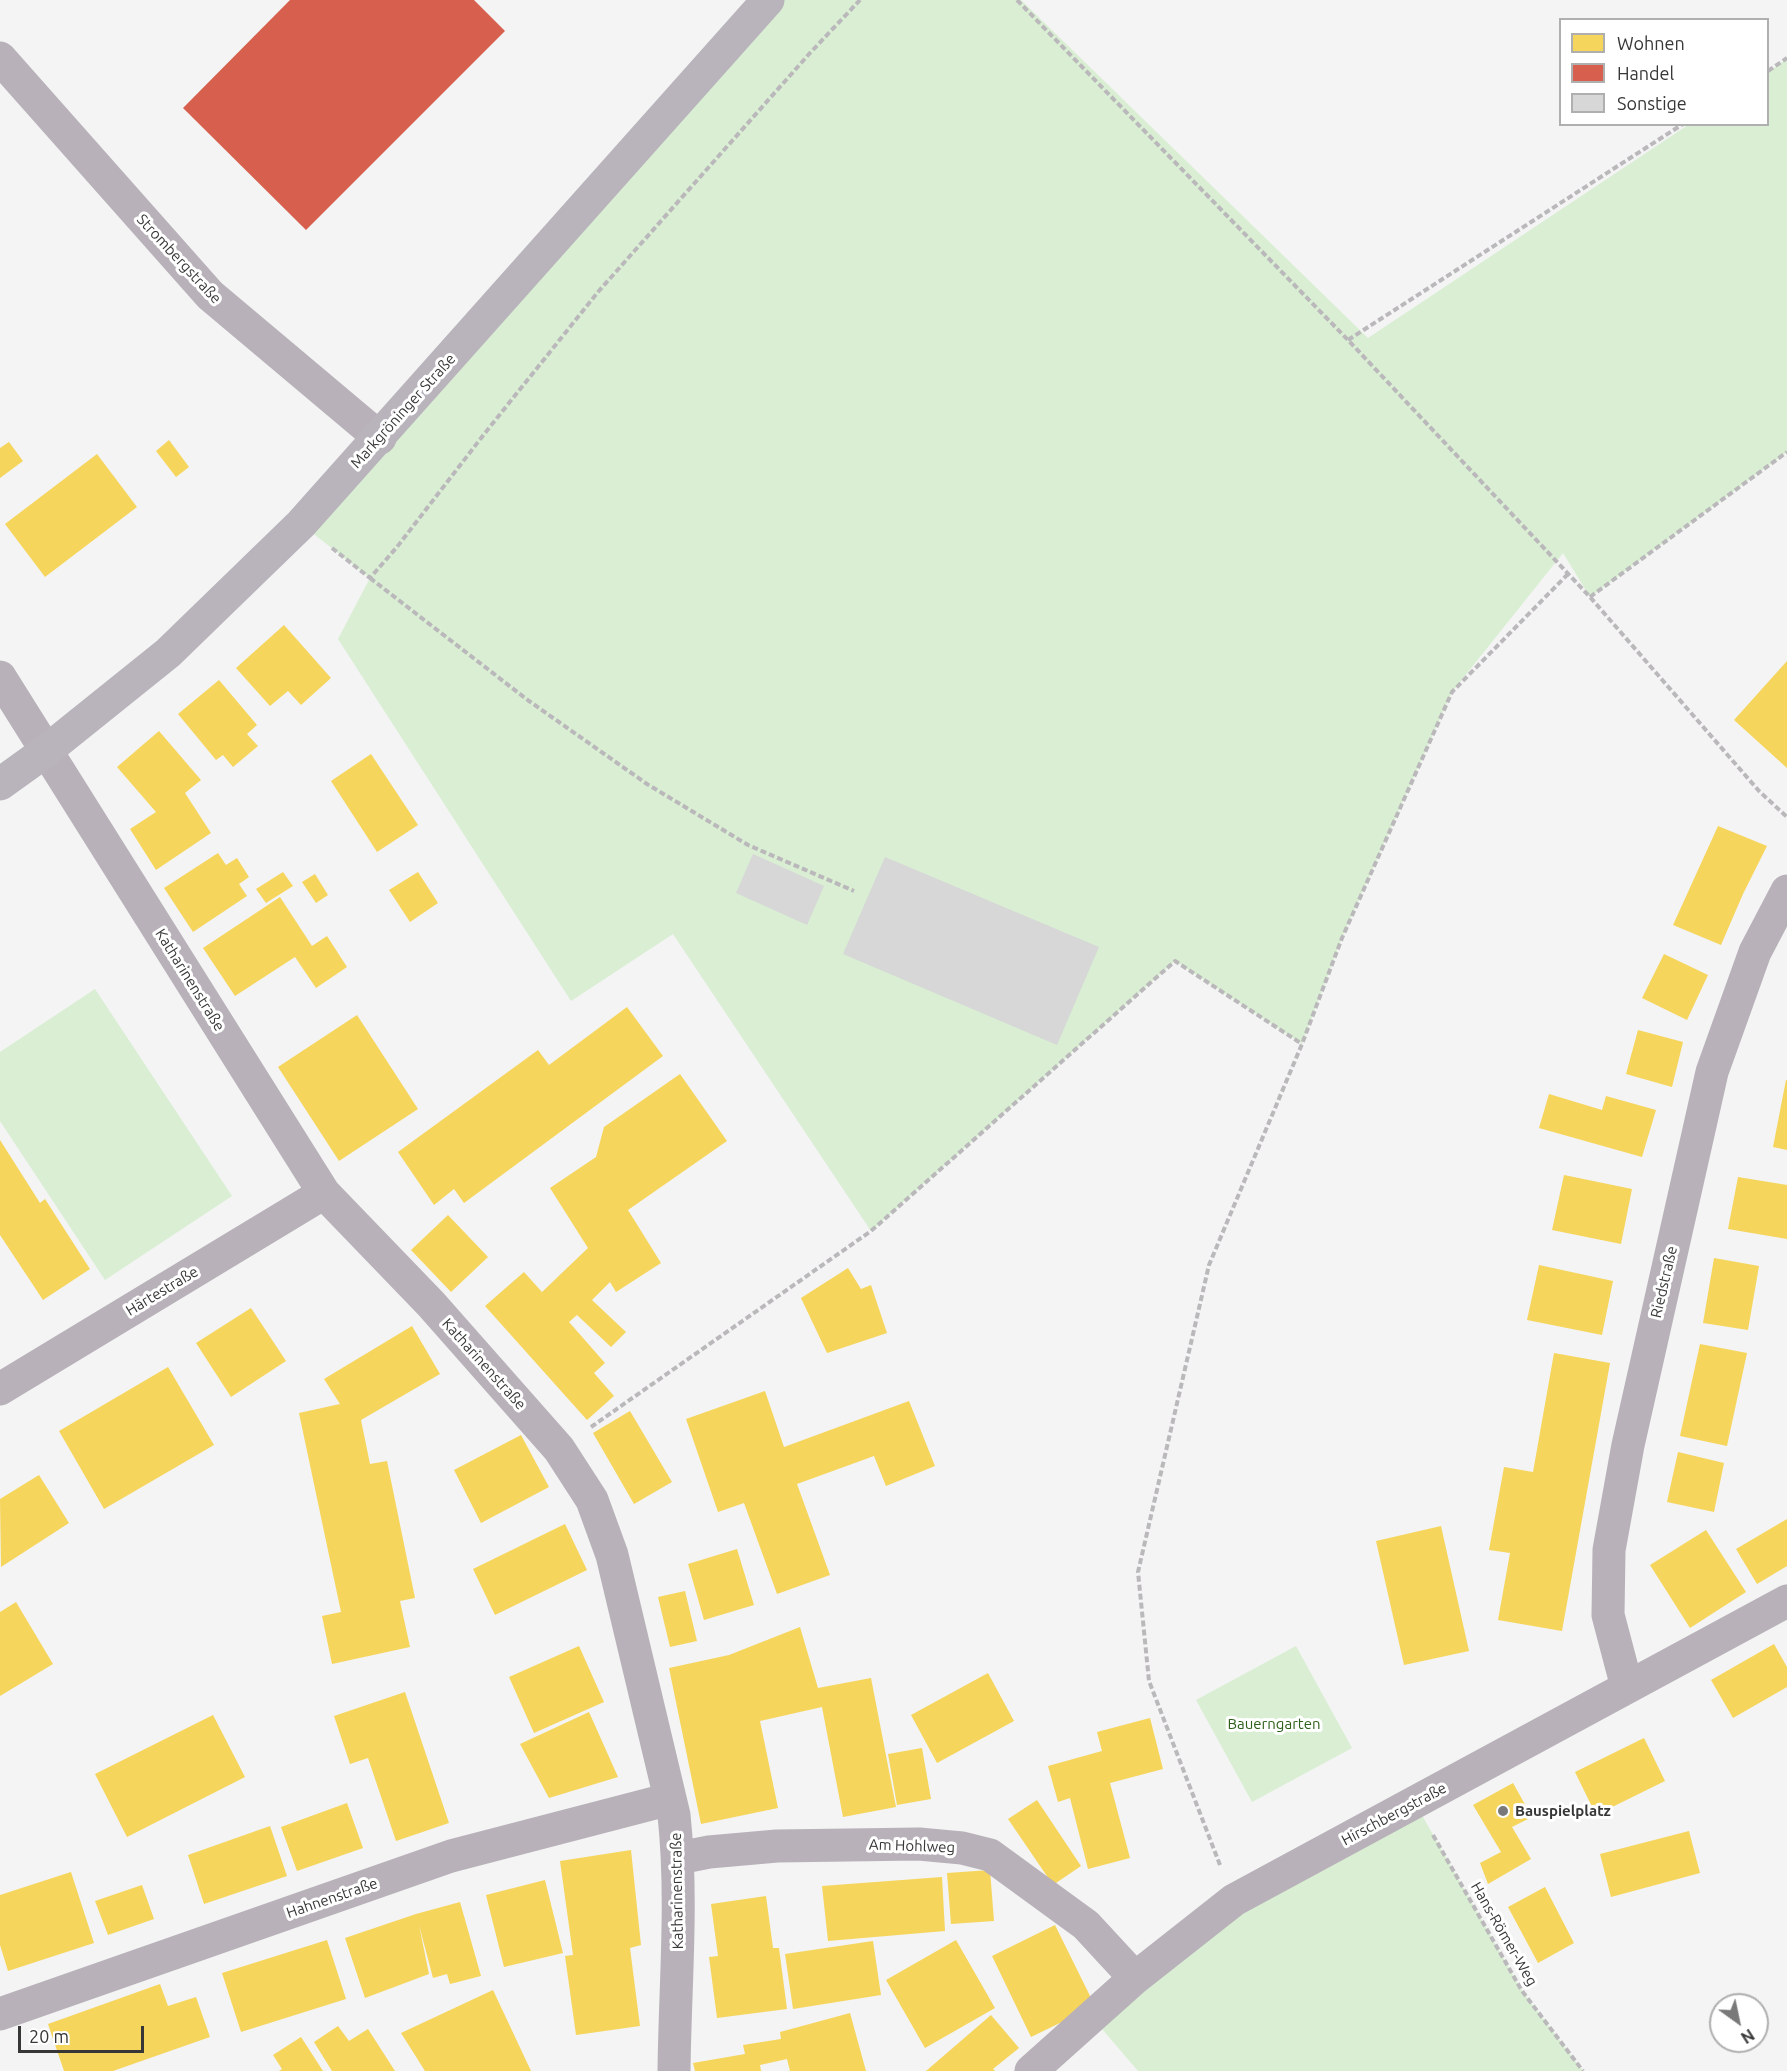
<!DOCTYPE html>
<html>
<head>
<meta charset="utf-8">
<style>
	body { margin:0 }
	#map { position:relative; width:1787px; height:2071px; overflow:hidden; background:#f3f4f3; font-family:Ubuntu,sans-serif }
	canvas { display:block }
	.legend { position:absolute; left:1559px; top:18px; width:210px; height:108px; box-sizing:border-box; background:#fff; border:2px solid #afafaf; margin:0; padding:8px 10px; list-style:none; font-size:18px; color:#363736 }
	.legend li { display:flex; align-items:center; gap:12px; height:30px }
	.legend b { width:30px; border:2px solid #afafaf }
	.north { position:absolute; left:1709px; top:1993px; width:60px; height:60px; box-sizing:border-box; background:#fff; border:2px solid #afafaf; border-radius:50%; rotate:147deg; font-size:16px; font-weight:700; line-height:24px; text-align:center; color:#363736 }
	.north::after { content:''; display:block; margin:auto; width:21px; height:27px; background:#787978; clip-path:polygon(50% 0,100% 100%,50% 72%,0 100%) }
	.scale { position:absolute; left:18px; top:2026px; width:126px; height:27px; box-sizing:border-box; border:3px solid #363736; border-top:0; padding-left:8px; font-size:18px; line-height:21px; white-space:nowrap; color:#363736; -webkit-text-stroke:4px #fff; paint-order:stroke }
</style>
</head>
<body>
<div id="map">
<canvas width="1787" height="2071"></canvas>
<ul class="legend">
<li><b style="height:16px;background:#f6d55c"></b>Wohnen</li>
<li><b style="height:16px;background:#d6604d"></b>Handel</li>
<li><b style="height:16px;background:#d6d7d6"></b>Sonstige</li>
</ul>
<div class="north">N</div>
<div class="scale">20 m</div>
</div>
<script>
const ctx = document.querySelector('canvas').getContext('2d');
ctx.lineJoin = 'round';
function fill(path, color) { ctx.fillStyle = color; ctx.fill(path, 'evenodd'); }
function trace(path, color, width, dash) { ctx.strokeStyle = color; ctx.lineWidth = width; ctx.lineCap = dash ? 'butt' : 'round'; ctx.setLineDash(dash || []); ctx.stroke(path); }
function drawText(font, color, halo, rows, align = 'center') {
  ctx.font = font + ' Ubuntu,sans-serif'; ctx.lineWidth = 6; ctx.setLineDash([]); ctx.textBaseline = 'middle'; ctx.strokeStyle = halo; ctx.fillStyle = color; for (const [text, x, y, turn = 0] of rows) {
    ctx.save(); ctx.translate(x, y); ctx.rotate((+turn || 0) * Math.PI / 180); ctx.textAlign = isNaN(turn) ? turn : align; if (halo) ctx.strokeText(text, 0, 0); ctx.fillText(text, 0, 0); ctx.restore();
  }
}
fill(new Path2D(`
	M768,0H1021L1368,338L1688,125L1768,124V72L1787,59V452L1590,597L1563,553L1452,692L1342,938L1302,1044L1175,961L871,1231L673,934L571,1001L338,639L370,578L301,524Z
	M95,989L232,1196L105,1280L0,1121V1052Z
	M1296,1646L1352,1748L1252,1802L1196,1700Z
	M1415,1803L1522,1991L1583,2071H1138L1091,2016L1135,1978Z`), '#d9eed3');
fill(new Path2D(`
	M169,440L189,467L176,477L156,451Z
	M9,442L23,461L0,478V448Z
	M97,454L137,507L45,577L5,524Z
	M284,625L331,678L301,705L288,691L270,706L236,668Z
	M1787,661V768L1734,720Z
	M219,680L257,725L247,734L258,746L233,767L223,755L216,760L178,714Z
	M159,731L201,780L185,793L211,833L156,870L130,829L156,812L117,767Z
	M371,754L418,825L377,852L331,781Z
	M1718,826L1767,846L1743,894L1721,945L1673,925Z
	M218,853L226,865L237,858L249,877L239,884L247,896L193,932L164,888Z
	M283,872L293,886L266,903L256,889Z
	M418,872L438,903L410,922L389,890Z
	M315,874L328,895L316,903L302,882Z
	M280,897L312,946L327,936L347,967L316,988L295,957L235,996L203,948Z
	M1664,954L1708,975L1687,1020L1642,998Z
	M627,1007L663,1056L464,1203L454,1189L434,1205L398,1152L538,1050L549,1065Z
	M357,1015L418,1109L339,1161L278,1067Z
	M1638,1030L1683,1042L1672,1087L1626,1074Z
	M680,1074L727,1141L628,1210L661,1263L616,1292L610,1282L592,1300L626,1332L611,1347L577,1315L569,1322L605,1363L594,1373L614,1396L587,1420L485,1306L524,1272L542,1292L588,1248L550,1188L596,1157L604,1127Z
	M1786,1080H1787V1150L1773,1147Z
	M1549,1094L1602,1110L1606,1096L1656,1110L1642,1157L1539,1128Z
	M0,1140L40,1203L45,1199L90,1269L43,1300L0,1235Z
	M1564,1175L1632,1189L1621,1244L1552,1230Z
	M1738,1177L1787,1185V1239L1728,1229Z
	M448,1215L488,1257L451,1292L411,1250Z
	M1714,1258L1759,1266L1748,1330L1703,1323Z
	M1539,1265L1613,1281L1602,1335L1527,1320Z
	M848,1268L861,1289L871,1285L887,1333L827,1353L801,1298Z
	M251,1308L286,1361L231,1397L196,1343Z
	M412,1326L440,1374L361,1420L370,1464L387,1461L415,1598L400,1601L410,1647L332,1664L322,1616L341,1612L299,1413L340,1404L324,1379Z
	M1700,1344L1747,1353L1727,1446L1680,1436Z
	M1554,1353L1610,1363L1562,1631L1498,1620L1510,1553L1489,1550L1504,1467L1533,1472Z
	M168,1367L214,1445L104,1509L59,1431Z
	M765,1391L784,1447L909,1401L935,1466L886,1486L874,1456L797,1484L830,1575L777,1594L744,1503L718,1512L686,1419Z
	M630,1411L672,1482L634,1504L593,1433Z
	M521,1435L549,1487L481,1523L454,1470Z
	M1678,1452L1724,1463L1714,1512L1667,1502Z
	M39,1475L69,1523L1,1567L0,1499Z
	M1787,1519V1566L1757,1584L1736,1549Z
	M565,1524L587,1570L495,1615L473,1569Z
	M1441,1526L1469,1651L1404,1665L1376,1541Z
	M1706,1530L1746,1592L1690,1628L1650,1565Z
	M737,1549L754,1605L704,1620L688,1564Z
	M685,1591L697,1641L670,1647L658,1597Z
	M16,1602L53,1664L0,1696V1612Z
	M800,1627L818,1688L871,1678L896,1807L843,1817L822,1707L760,1721L778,1808L701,1824L669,1668L729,1655Z
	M1774,1644L1787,1667V1687L1733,1718L1711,1680Z
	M579,1646L604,1702L534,1733L509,1677Z
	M988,1673L1014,1721L937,1763L911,1715Z
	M405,1692L449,1823L396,1841L368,1758L350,1764L334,1716Z
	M589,1712L618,1777L549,1798L520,1744Z
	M213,1715L245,1777L127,1837L95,1774Z
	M1150,1718L1163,1769L1110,1783L1130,1858L1088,1869L1070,1798L1058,1802L1048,1766L1102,1751L1097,1732Z
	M1644,1738L1665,1781L1596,1815L1575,1772Z
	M922,1748L931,1799L897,1805L888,1754Z
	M1513,1783L1532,1817L1512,1827L1531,1859L1488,1884L1480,1863L1501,1852L1473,1805Z
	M1037,1800L1081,1866L1053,1885L1008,1819Z
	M347,1803L363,1848L297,1871L281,1827Z
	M270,1826L287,1876L204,1904L188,1855Z
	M1689,1831L1700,1873L1611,1897L1600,1854Z
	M631,1850L641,1945L630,1948L640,2026L576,2035L565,1956L573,1955L560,1861Z
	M990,1870L994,1921L951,1924L947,1873Z
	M71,1872L94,1943L8,1971L0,1945V1895Z
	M942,1877L945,1931L828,1941L822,1886Z
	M545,1880L563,1953L504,1967L486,1895Z
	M142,1885L154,1919L108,1935L95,1901Z
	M1545,1887L1574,1943L1538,1963L1508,1907Z
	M766,1896L773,1948H779L787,2009L717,2018L709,1957L718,1956L711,1904Z
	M460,1902L481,1976L450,1984L447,1974L433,1978L419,1925L429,1974L365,1998L345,1938L416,1914Z
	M1055,1925L1095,2006L1031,2037L992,1956Z
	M327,1940L346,1999L241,2032L222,1973Z
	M956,1940L995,2008L925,2048L886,1980Z
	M873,1941L881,1995L793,2009L785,1954Z
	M160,1984L168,2006L196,1997L210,2037L113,2071H64L48,2024Z
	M493,1990L531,2071H425L401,2033Z
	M850,2013L866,2071H790L787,2059L760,2065L761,2071H695L693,2063L745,2054L743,2045L781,2039L780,2032Z
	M991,2015L1019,2048L993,2069L995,2071H926Z
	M338,2026L349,2041L368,2029L395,2071H332L314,2042Z
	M301,2037L323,2071H279L282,2069L273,2055Z`), '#f6d55c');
fill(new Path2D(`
	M290,0H474L505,31L306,230L183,108Z`), '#d6604d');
fill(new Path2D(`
	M753,854L824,886L807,925L736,893Z
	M885,857L1099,947L1057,1045L843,954Z`), '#d6d7d6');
trace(new Path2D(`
	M1017,0L1348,340L1590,597L1759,791L1787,817
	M1768,71L1787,58
	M1348,340L1683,124
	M332,548L370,578L397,547L485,433L598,292L810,53L860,0
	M370,578L529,701L647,784L748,845L854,891
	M1590,597L1787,452
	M591,1427L871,1231L1175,961L1302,1044
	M1433,1835L1522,1991L1583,2071
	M1220,1865L1149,1681L1138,1572L1209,1265L1302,1044L1342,938L1452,692L1568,574`), '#bab8bb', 4, [6, 3]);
trace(new Path2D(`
	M0,58L210,295L380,438
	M0,677L324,1193L431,1304L559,1449L592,1500L612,1555L674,1815C683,1900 675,1985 674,2071
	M0,1389L324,1193
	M1627,1687L1608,1615L1609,1550L1628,1445L1712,1072L1755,952L1787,891
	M679,1858L709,1852L777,1846L919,1844L962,1848L990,1855L1086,1925L1135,1978
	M0,2014L451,1856L670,1799
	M1031,2071L1135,1978L1234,1900L1787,1601`), '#b8b1b9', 33);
trace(new Path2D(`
	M0,784L46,751L168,653L301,524L768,0`), '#b9b3bc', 33);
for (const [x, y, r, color] of [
	[1503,1811,6,"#787978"]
]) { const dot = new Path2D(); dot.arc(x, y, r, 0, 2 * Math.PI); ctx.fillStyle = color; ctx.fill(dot); trace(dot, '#fff', 2); }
drawText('15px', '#363736', '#fff', [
	["Strombergstraße",179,259,47],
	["Markgröninger Straße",403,411,-48],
	["Katharinenstraße",190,980,58],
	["Riedstraße",1664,1282,-77],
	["Härtestraße",162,1291,-31],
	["Katharinenstraße",484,1364,48],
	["Hirschbergstraße",1394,1814,-28],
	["Am Hohlweg",912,1846,2],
	["Katharinenstraße",677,1891,-91],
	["Hahnenstraße",332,1898,-19],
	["Hans-Römer-Weg",1504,1934,60]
]);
drawText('15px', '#2e601a', '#fff', [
	["Bauerngarten",1274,1724]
]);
drawText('bold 15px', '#363736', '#fff', [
	["Bauspielplatz",1515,1811]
], 'left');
</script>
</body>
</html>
